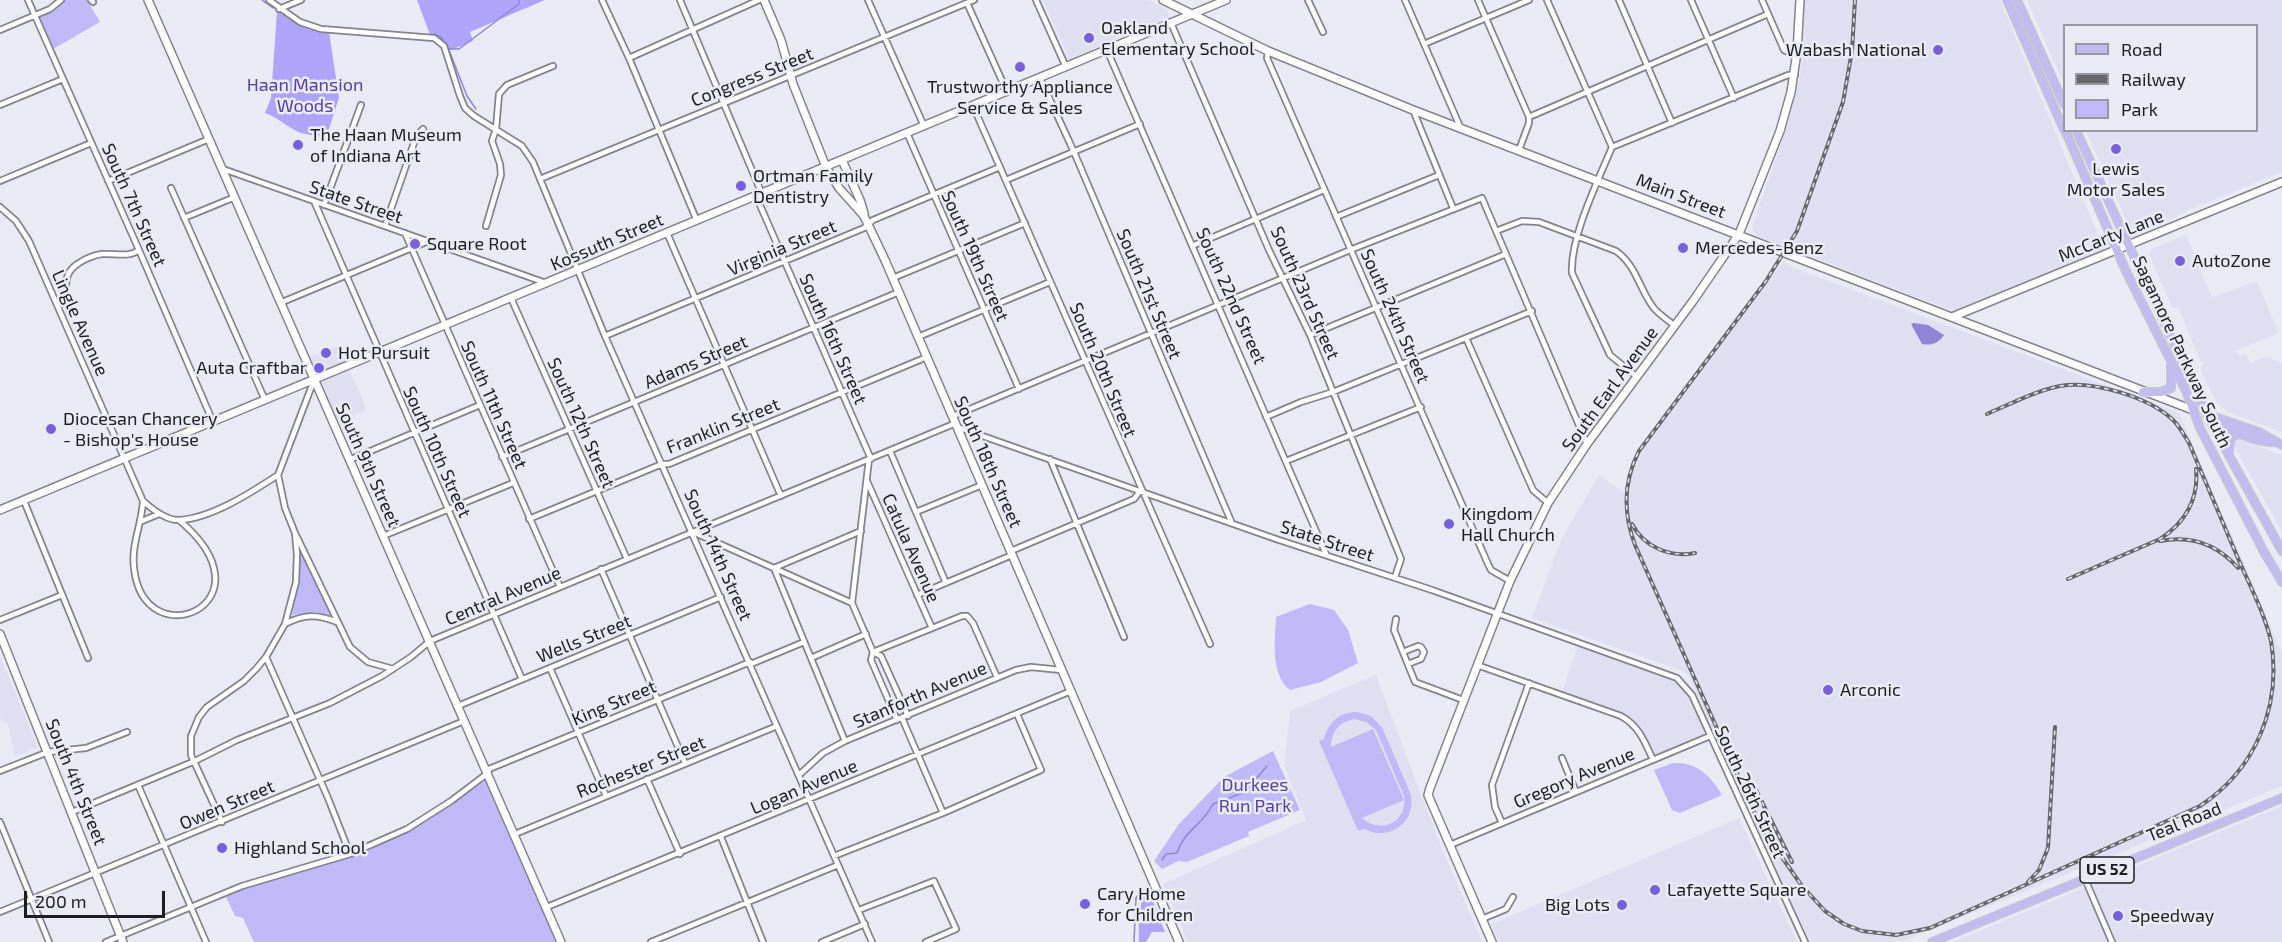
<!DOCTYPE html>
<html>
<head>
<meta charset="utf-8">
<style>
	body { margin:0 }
	#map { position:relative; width:2282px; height:942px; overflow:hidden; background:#eaeaf5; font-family:"Exo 2",sans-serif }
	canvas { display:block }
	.legend { position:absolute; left:2063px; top:24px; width:195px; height:108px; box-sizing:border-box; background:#eaeaf5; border:2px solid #9898a0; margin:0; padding:8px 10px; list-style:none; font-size:18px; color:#1d1d21 }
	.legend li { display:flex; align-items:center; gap:12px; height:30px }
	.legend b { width:30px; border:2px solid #9898a0 }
	.scale { position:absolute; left:24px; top:891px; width:141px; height:27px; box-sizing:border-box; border:3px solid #1d1d21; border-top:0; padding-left:8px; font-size:18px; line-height:21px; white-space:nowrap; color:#1d1d21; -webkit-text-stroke:4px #eaeaf5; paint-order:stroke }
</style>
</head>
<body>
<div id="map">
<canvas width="2282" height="942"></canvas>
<ul class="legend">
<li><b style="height:8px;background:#c1bbee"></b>Road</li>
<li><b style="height:8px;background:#66666c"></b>Railway</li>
<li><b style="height:16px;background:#bfb9f7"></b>Park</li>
</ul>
<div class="scale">200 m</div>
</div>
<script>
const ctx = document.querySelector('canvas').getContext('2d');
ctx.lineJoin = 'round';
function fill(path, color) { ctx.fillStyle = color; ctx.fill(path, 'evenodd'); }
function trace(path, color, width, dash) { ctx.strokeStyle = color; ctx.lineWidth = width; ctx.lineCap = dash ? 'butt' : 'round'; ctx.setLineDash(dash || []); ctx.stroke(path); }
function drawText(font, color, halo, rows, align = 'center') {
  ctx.font = font + ' "Exo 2",sans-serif'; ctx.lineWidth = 5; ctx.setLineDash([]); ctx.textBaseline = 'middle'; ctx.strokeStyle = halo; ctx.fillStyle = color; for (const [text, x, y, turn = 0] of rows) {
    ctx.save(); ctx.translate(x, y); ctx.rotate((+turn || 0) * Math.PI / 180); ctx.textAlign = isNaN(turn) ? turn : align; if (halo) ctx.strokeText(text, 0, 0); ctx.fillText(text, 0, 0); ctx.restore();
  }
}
fill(new Path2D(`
	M1043,0H1149L1167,10L1169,17L1069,59Z
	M1804,0H2000L2104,249L1956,312L1756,235L1752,227L1789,121L1800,77L1803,55Z
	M2027,0H2282V172L2187,211L2134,237L2086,131L2256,130V26H2064V84Z
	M2186,235L2212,297L2257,281L2278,332L2274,335L2231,353L2237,352L2240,356L2246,353L2250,363L2266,356L2282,363V432L2230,413L2217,403L2206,382L2201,371V366L2206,363L2201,362L2179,309L2172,307L2149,254L2153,248Z
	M1783,262L1792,267L2179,413L2282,653V786L1901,942H1810L1688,675L1683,671L1532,618L1562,538L1599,475L1630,497L1631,475L1645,447Z
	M339,345L367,410L333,423L305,359Z
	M2237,439L2282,455V532L2234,446V443Z
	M1579,643L1671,675L1692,695L1710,736L1653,760L1640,733L1627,719L1561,695Z
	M0,656L38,747L15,757L8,725L0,718Z
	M1376,675L1436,834L1482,942H1188L1163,884L1306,820L1284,766L1290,711Z
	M2282,806V942H1952Z
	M1739,818L1797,942H1499L1491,924Z`), '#e0dff1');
fill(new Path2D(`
	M64,0H87L100,22L53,49L39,15L58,7Z
	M300,549L331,613L330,615L313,612L292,615L298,583Z
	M1310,604L1334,610L1348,630L1358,663L1321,682L1290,690C1270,674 1275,640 1276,617Z
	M1357,712L1371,716L1382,727L1411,795C1416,823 1389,842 1364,829L1358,831L1319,741L1324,739C1328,722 1340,712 1357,712ZM1354,719L1366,722L1376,730L1404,796C1408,822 1381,835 1362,818L1404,800L1373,729L1331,747C1331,731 1339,722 1354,719Z
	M1273,751L1300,810L1248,832L1249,836L1187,862L1178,861L1162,869L1154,861L1179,824L1224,777Z
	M1673,763C1697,762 1710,775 1722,795L1680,813L1672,810L1654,770Z
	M486,780L556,942H254L243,918L235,916L225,895C276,877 329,865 379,845C418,829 452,804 486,780Z`), '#bfb9f7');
fill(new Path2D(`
	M417,0H545L470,32L473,41L448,51L441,39L431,36L429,32Z
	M277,11L300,24L329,32L339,98L326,138C318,136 309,135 301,133C288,128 279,118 265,113L271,98Z
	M1148,889L1165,932H1152L1146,942H1139C1139,925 1137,903 1148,889Z`), '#aea4fa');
fill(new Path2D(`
	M1914,323L1928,325L1944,335C1939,343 1931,346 1922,344L1911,324Z`), '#8f84d7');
trace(new Path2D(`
	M262,0L273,8
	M279,11L294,21
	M434,34L441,37L449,49H459L519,4V0
	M449,50L467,96L476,109
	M1162,860L1166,854L1177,853C1184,830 1202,826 1213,804L1245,792L1267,766
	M1134,942L1136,898L1142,888`), '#8f84d7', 1.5);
const street = new Path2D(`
	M28,0L139,250L213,422
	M91,0L93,2
	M269,0L300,22L321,29L434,38L444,46L460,96L465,108L474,116L522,146L533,162L605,336L872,942
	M602,0L629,58L697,221
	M680,0L762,194
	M868,0L924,126
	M1036,0L1066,67
	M1308,0L1323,32
	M1405,0L1461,129
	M1478,0L1529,117V123L1519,150
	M1547,0L1612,147C1598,181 1570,237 1572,273L1610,355L1637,377
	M1619,0L1672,123
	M1691,0L1734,98
	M1762,0L1784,50L1797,56
	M967,3L1007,92
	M279,9L301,0
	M1171,23L1269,250L1310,335L1401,559L1395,577
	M0,30L50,9L61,0
	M1424,44L1529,0
	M1107,50L1326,554
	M1268,51L1267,58L1488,564L1491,570L1510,581
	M629,58L759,0
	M1040,78L1074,152L1231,521
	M0,105L63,79
	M973,106L1210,644
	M1413,110L1453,208
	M1529,117L1768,14
	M907,133L1019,389
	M1612,147L1788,75H1795
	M223,169L546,283
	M540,179L974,0
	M1006,180L1140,124
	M0,181L91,143
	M108,181L209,139
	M171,188L265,400
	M756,196L871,459
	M314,201L522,679
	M324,205L361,105
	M0,207L16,221L29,241L143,501C142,524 131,544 134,568C144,660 278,603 179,520
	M1336,217L1439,175
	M184,218L235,197
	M385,226L416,137L423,129
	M486,226L501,175L500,164L492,141L496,129L499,94L507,85L553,66
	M1496,231L1522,221L1539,222L1616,251C1636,265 1639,288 1653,307C1658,314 1668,320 1675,326
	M405,233L560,587
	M667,233L781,496
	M1192,246L1324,190
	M893,278L1025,223
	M511,298L627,559
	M280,303L426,242
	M58,307C74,296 56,277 79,263C85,259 95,255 102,254C116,253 128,258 139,250
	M1310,335L1506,254
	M605,336L864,228L873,220L1000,167
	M918,337L1050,282
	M1466,338L1533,490L1548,503
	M953,416L1350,250L1482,198L1587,444
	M1266,417L1301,402L1333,392L1532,311
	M957,427L1276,539L1432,590L1677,678L1692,695L1805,942
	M890,451L946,583
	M502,457L899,292
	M1050,459L1124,637
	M349,460L480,405
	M1286,461L1421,407
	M867,481L932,628
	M24,501L88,658
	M143,501C153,510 167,521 180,520C212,518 252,492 278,475
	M916,512L982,485
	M529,519L662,464H669L927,357
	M142,521L159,514
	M693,532L852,603
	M296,535L350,647L368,662L393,669
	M383,536L513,483
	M1011,551L1134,499L1140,491
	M601,569L685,763
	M917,595L1012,555
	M852,603L869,459
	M852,603L873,652L871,660L897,720
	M1396,619L1394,630L1415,682L1463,700
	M0,620L62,595
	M285,624C304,614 317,614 337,622
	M873,652L962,616H967L973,623L997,677
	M873,652L881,656L908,716
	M1403,652L1418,646L1421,647L1424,652L1421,659L1408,664
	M266,657L328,798L350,854
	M811,658L866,634
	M751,664L804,642
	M1477,665L1621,716C1639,726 1645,742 1653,760
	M550,668L606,796
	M458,706L721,597
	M902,718L943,813
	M845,741L774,568L861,531
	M1562,758L1576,792
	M0,771L48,752L86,748L127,732
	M799,775L823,753L845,741L1016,670L1031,667L1061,670
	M647,779L680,854
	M138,785L206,942
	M72,812L195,761L237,740L330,703L382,676L411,657L430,641L956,423
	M0,822L49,942
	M222,822L191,755V736L199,717L207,707L244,681L256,669L266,657L285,624L296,582L297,554L295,533L285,508L278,475L314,380
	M1502,823L1495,807L1492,785L1529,683
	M515,834L777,726
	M721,837L763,942
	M1450,845L1710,736
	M834,856L943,813L1041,770L1017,714
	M2085,879L2112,942
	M547,907L1071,691
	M859,910L934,881L956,929L926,942
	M0,912L464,721
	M1482,919L1506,909L1513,897
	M106,942L242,886L350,854L407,829L451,801L488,773L489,769L750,662
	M651,942L838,865
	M822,942L865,924`);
const secondary = new Path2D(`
	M148,0L561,942
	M764,0L781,40L793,84L826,167L839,188L864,216L885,260L1179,942
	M1163,0L1268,51L1413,110L2193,410
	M842,160L860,200L864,213
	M1952,317L2282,182
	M0,510L1226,0
	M0,634L123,942
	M1492,942L1428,795L1430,788L1510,581L1548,503L1587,444L1693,301L1739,234L1780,131L1791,92L1797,52L1800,0`);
const primary = new Path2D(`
	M2007,0L2064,130
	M2017,0L2064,104
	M2065,130L2125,269L2187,393L2200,428L2264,552L2282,582
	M2076,130L2206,414L2282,551
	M2143,392H2161L2171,388V365
	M2206,414L2259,432L2282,445
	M2212,419C2227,429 2258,444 2276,442
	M2229,452L2230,440L2235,435L2243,434
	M1932,942L2282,798`);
trace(street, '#84838e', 8);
trace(secondary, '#84838e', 10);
trace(primary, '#c9c9ca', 10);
trace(street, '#fff', 4.5);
trace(secondary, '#fff', 7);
trace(primary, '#c1bbee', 8);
const rail = new Path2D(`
	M1855,0L1852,51L1843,102L1797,231L1766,281L1639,451C1623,482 1623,513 1635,545L1757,818L1765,833L1802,886L1825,911L1844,924L1862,931L1896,935L1930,928L2200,806C2255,770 2282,707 2271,641C2264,612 2249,584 2237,556C2221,518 2205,481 2189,443C2184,435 2180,427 2173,420C2149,397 2092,380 2060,386C2035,391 2010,404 1987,414
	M1632,524C1644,547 1670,558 1695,553
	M2160,541C2191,535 2217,544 2238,568
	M2068,579L2160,539C2185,523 2199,499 2196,469
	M1754,786L1792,862
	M2028,882L2039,870L2048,848L2055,727`);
trace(rail, '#66666c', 4);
trace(rail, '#eaeaf5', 1.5, [4.5]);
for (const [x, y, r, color] of [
	[1089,38,6,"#7960db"],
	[1938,50,6,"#7960db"],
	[1020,67,6,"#7960db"],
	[298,145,6,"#7960db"],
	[2116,149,6,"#7960db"],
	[741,186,6,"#7960db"],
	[415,244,6,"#7960db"],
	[1683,248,6,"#7960db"],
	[2180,261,6,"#7960db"],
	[326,353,6,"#7960db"],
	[319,368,6,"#7960db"],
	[51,429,6,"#7960db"],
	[1449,524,6,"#7960db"],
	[1828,690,6,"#7960db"],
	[222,848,6,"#7960db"],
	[1655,890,6,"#7960db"],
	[1085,904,6,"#7960db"],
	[1622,905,6,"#7960db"],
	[2118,916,6,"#7960db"]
]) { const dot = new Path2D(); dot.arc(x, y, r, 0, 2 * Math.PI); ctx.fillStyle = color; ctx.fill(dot); trace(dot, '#eaeaf5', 2); }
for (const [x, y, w] of [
	[2107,870,54]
]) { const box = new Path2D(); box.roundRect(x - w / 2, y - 13, w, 26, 4.5); ctx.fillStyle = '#eaeaf5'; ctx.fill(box); trace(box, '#1d1d21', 1.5); }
drawText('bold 16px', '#1d1d21', null, [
	["US 52",2107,870]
]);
drawText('18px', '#1d1d21', '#eaeaf5', [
	["Oakland",1101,28],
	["Elementary School",1101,49],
	["Wabash National",1926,50,"right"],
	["Trustworthy Appliance",1020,87,"center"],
	["Service & Sales",1020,108,"center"],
	["The Haan Museum",310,135],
	["of Indiana Art",310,156],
	["Lewis",2116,169,"center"],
	["Motor Sales",2116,190,"center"],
	["Ortman Family",753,176],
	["Dentistry",753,197],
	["Square Root",427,244],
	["Mercedes-Benz",1695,248],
	["AutoZone",2192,261],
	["Hot Pursuit",338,353],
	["Auta Craftbar",307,368,"right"],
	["Diocesan Chancery",63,419],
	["- Bishop's House",63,440],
	["Kingdom",1461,514],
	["Hall Church",1461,535],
	["Arconic",1840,690],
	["Highland School",234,848],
	["Lafayette Square",1667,890],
	["Cary Home",1097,894],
	["for Children",1097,915],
	["Big Lots",1610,905,"right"],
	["Speedway",2130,916]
], 'left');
drawText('18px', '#1d1d21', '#eaeaf5', [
	["Congress Street",752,77,-22],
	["Main Street",1681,196,21],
	["State Street",356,202,19],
	["South 7th Street",134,205,66],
	["McCarty Lane",2111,236,-22],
	["Kossuth Street",607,242,-23],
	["Virginia Street",782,248,-23],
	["South 19th Street",975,256,66],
	["South 23rd Street",1305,293,66],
	["South 21st Street",1149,294,67],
	["South 22nd Street",1231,296,66],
	["South 24th Street",1395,316,66],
	["Lingle Avenue",80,323,66],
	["South 16th Street",833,339,66],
	["Sagamore Parkway South",2182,352,65],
	["Adams Street",696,362,-23],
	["South 20th Street",1103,370,67],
	["South Earl Avenue",1610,389,-54],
	["South 11th Street",494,405,66],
	["South 12th Street",581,423,66],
	["Franklin Street",723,426,-22],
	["South 10th Street",437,452,66],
	["South 18th Street",988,462,66],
	["South 9th Street",368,465,66],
	["State Street",1327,541,18],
	["Catula Avenue",911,548,66],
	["South 14th Street",718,555,66],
	["Central Avenue",503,596,-23],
	["Wells Street",584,639,-22],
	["Stanforth Avenue",920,695,-23],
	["King Street",614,703,-23],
	["Rochester Street",641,767,-22],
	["Gregory Avenue",1574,778,-23],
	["South 4th Street",76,782,68],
	["Logan Avenue",804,787,-23],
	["South 26th Street",1750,792,65],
	["Owen Street",227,805,-23],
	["Teal Road",2184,822,-22]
]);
drawText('18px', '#5640a3', '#eaeaf5', [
	["Haan Mansion",305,85],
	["Woods",305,106],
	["Durkees",1255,785],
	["Run Park",1255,806]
]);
</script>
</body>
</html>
